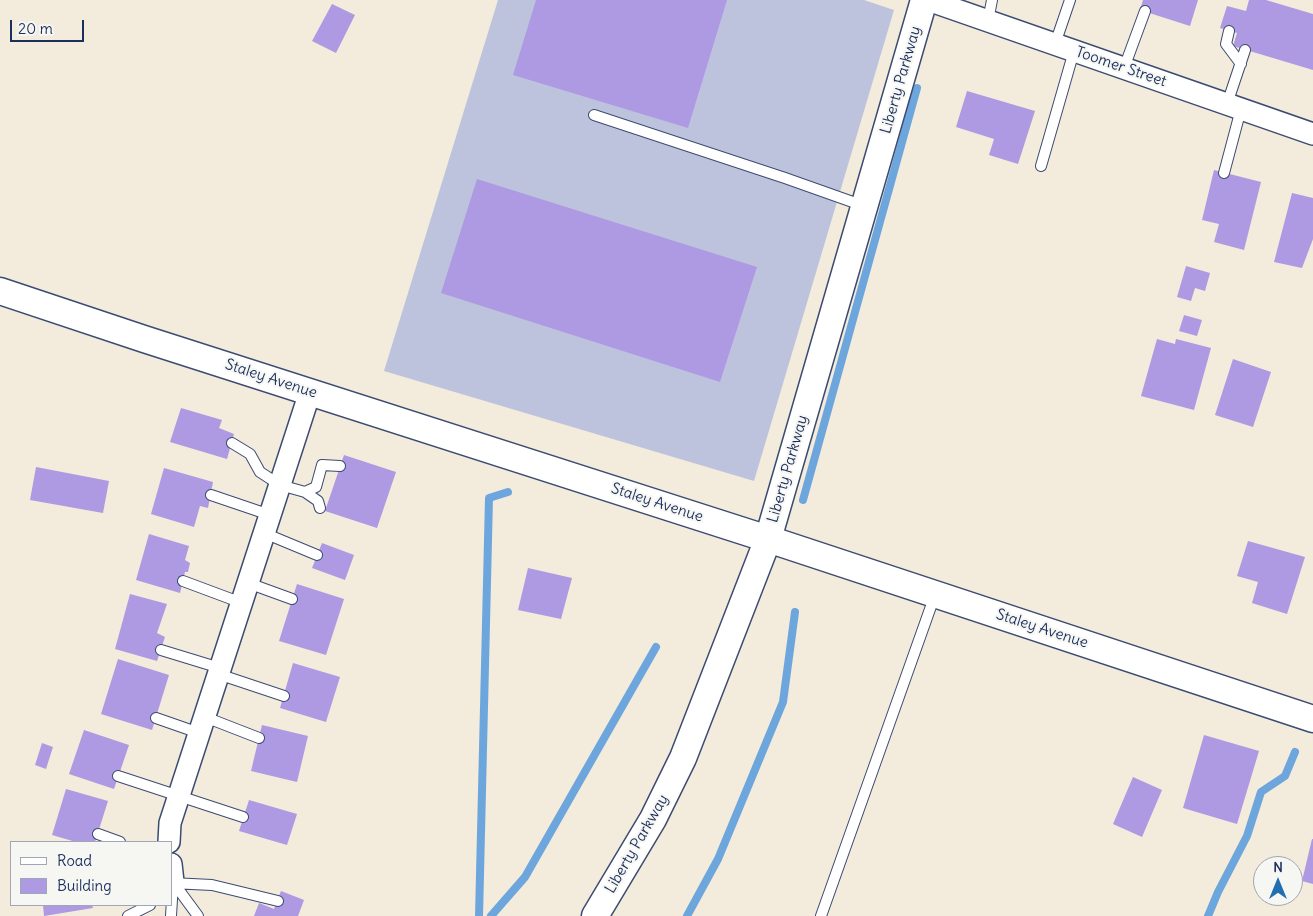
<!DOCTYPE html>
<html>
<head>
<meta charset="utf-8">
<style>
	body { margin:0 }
	#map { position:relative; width:1313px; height:916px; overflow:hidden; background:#f3ebdb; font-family:Delius,sans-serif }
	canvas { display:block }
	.legend { position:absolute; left:10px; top:841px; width:162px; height:65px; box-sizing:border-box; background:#f6f6f2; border:1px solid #9ea6b7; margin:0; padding:6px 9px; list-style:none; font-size:15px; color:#1b2f5e }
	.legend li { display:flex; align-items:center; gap:10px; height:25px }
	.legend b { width:25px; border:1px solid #9ea6b7 }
	.north { position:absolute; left:1253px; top:856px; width:50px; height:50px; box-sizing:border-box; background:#f6f6f2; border:1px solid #9ea6b7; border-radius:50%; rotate:0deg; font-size:14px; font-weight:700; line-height:20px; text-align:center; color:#1b2f5e }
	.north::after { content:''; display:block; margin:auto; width:18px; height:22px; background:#1f6fb2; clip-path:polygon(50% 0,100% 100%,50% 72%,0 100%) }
	.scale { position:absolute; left:10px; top:20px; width:74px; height:22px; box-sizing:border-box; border:2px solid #1b2f5e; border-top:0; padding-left:6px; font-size:15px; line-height:18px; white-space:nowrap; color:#1b2f5e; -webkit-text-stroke:4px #f6f6f2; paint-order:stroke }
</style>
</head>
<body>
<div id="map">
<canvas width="1313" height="916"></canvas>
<ul class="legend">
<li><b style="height:6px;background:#fff"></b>Road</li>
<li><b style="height:14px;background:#ae99e3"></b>Building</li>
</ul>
<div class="north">N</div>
<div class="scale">20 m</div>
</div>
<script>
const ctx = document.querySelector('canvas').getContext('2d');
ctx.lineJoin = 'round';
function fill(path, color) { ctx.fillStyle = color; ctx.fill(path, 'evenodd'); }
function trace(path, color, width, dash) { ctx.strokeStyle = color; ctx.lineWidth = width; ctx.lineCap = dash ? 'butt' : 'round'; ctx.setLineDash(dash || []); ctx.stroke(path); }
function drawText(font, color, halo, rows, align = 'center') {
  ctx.font = font + ' Delius,sans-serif'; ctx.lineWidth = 4; ctx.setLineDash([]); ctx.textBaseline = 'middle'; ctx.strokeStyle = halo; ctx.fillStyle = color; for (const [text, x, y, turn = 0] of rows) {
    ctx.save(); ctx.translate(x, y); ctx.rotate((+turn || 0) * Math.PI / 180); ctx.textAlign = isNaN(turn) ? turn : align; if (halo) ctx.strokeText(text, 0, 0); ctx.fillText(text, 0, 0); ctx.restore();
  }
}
fill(new Path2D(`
	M498,0H864L894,10L754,481L384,371Z`), '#bec3dd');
trace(new Path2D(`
	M803,500L917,88
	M479,916L489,498L508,492
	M491,916L525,877L656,647
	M687,916L718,859L783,702L795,612
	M1208,916L1218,892L1247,836L1261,792L1285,776L1295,752`), '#6da6dc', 8);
fill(new Path2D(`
	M536,0H727L688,128L513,75Z
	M1143,0H1198L1190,26L1140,10Z
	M1249,0H1266L1313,14V70L1233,46L1237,33L1220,28L1227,6L1246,11Z
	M332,4L355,15L336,53L312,41Z
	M967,91L1035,111L1018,164L989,155L994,139L956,127Z
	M1214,170L1261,182L1244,250L1214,242L1219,224L1202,220Z
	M477,179L757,267L720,382L441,293Z
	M1292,193L1313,198V239L1302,268L1274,262Z
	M1186,266L1210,273L1205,291L1195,288L1191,301L1177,297Z
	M1184,315L1202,320L1197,336L1179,331Z
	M1157,339L1175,344L1176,339L1211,348L1194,410L1141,396Z
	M1233,359L1271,372L1253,427L1215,415Z
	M181,408L222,420L219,428L234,434L227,459L170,442Z
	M344,455L396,472L377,528L325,511Z
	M36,467L109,481L103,513L30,500Z
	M164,468L213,482L208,508L200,506L194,527L151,514Z
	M149,534L189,546L185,560L190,563L188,572H185L180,593L136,580Z
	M1248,541L1305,557L1287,614L1252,603L1258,582L1237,576Z
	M322,543L354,555L345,580L312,568Z
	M528,568L572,578L561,619L518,610Z
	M297,584L344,599L326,655L279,641Z
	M130,594L167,604L157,633L165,637L157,661L115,649Z
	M118,659L169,675L152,730L101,714Z
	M293,663L340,677L326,722L280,708Z
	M262,725L308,736L297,782L251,771Z
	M84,730L129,745L114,789L69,774Z
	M1204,735L1259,751L1237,824L1183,808Z
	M42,743L53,747L46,769L35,765Z
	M1133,777L1162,790L1142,837L1113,824Z
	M66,789L108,801L95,842H76L52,835Z
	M249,800L297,814L287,845L239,831Z
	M1312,839H1313V884L1302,881Z
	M281,891L304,900L298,916H254L259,903L274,909Z
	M43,905H92L93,908L44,916Z`), '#ae99e3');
const service = new Path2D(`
	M988,21L992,0
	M1229,31L1226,44L1241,64
	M1055,44L1070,0
	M1124,68L1145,11
	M1227,104L1245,50
	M594,115L785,178L864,206
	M1041,166L1074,51
	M1224,173L1241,109
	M232,443L250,454L260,472L280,485L305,492L316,487L322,465L340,466
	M305,492L318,501L320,508
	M211,495L270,515
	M264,533L317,555
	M183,581L242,603
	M248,583L292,599
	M161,650L220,668
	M218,674L284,696
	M205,717L259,738
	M156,718L199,733
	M118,776L243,817
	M98,834L120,842
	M173,882L198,916
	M171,883L212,885L278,901
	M128,916L150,905
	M171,916L173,882
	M821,916L935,595`);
const minor = new Path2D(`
	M928,0L1313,134
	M169,842L170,823L310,392
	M171,864L173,882`);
const tertiary = new Path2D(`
	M0,291L144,339L768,539L1313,719
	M595,916L653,819L683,758L768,539L924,0`);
trace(service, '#3b4b71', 12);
trace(minor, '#3b4b71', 24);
trace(tertiary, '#3b4b71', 29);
trace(service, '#fff', 10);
trace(minor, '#fff', 21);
trace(tertiary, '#fff', 26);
drawText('15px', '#1b2f5e', '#f6f6f2', [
	["Toomer Street",1121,67,19],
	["Liberty Parkway",901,80,-74],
	["Staley Avenue",271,379,18],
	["Liberty Parkway",788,469,-74],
	["Staley Avenue",657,503,18],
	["Staley Avenue",1042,629,18],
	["Liberty Parkway",637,844,-60]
]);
</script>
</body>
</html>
